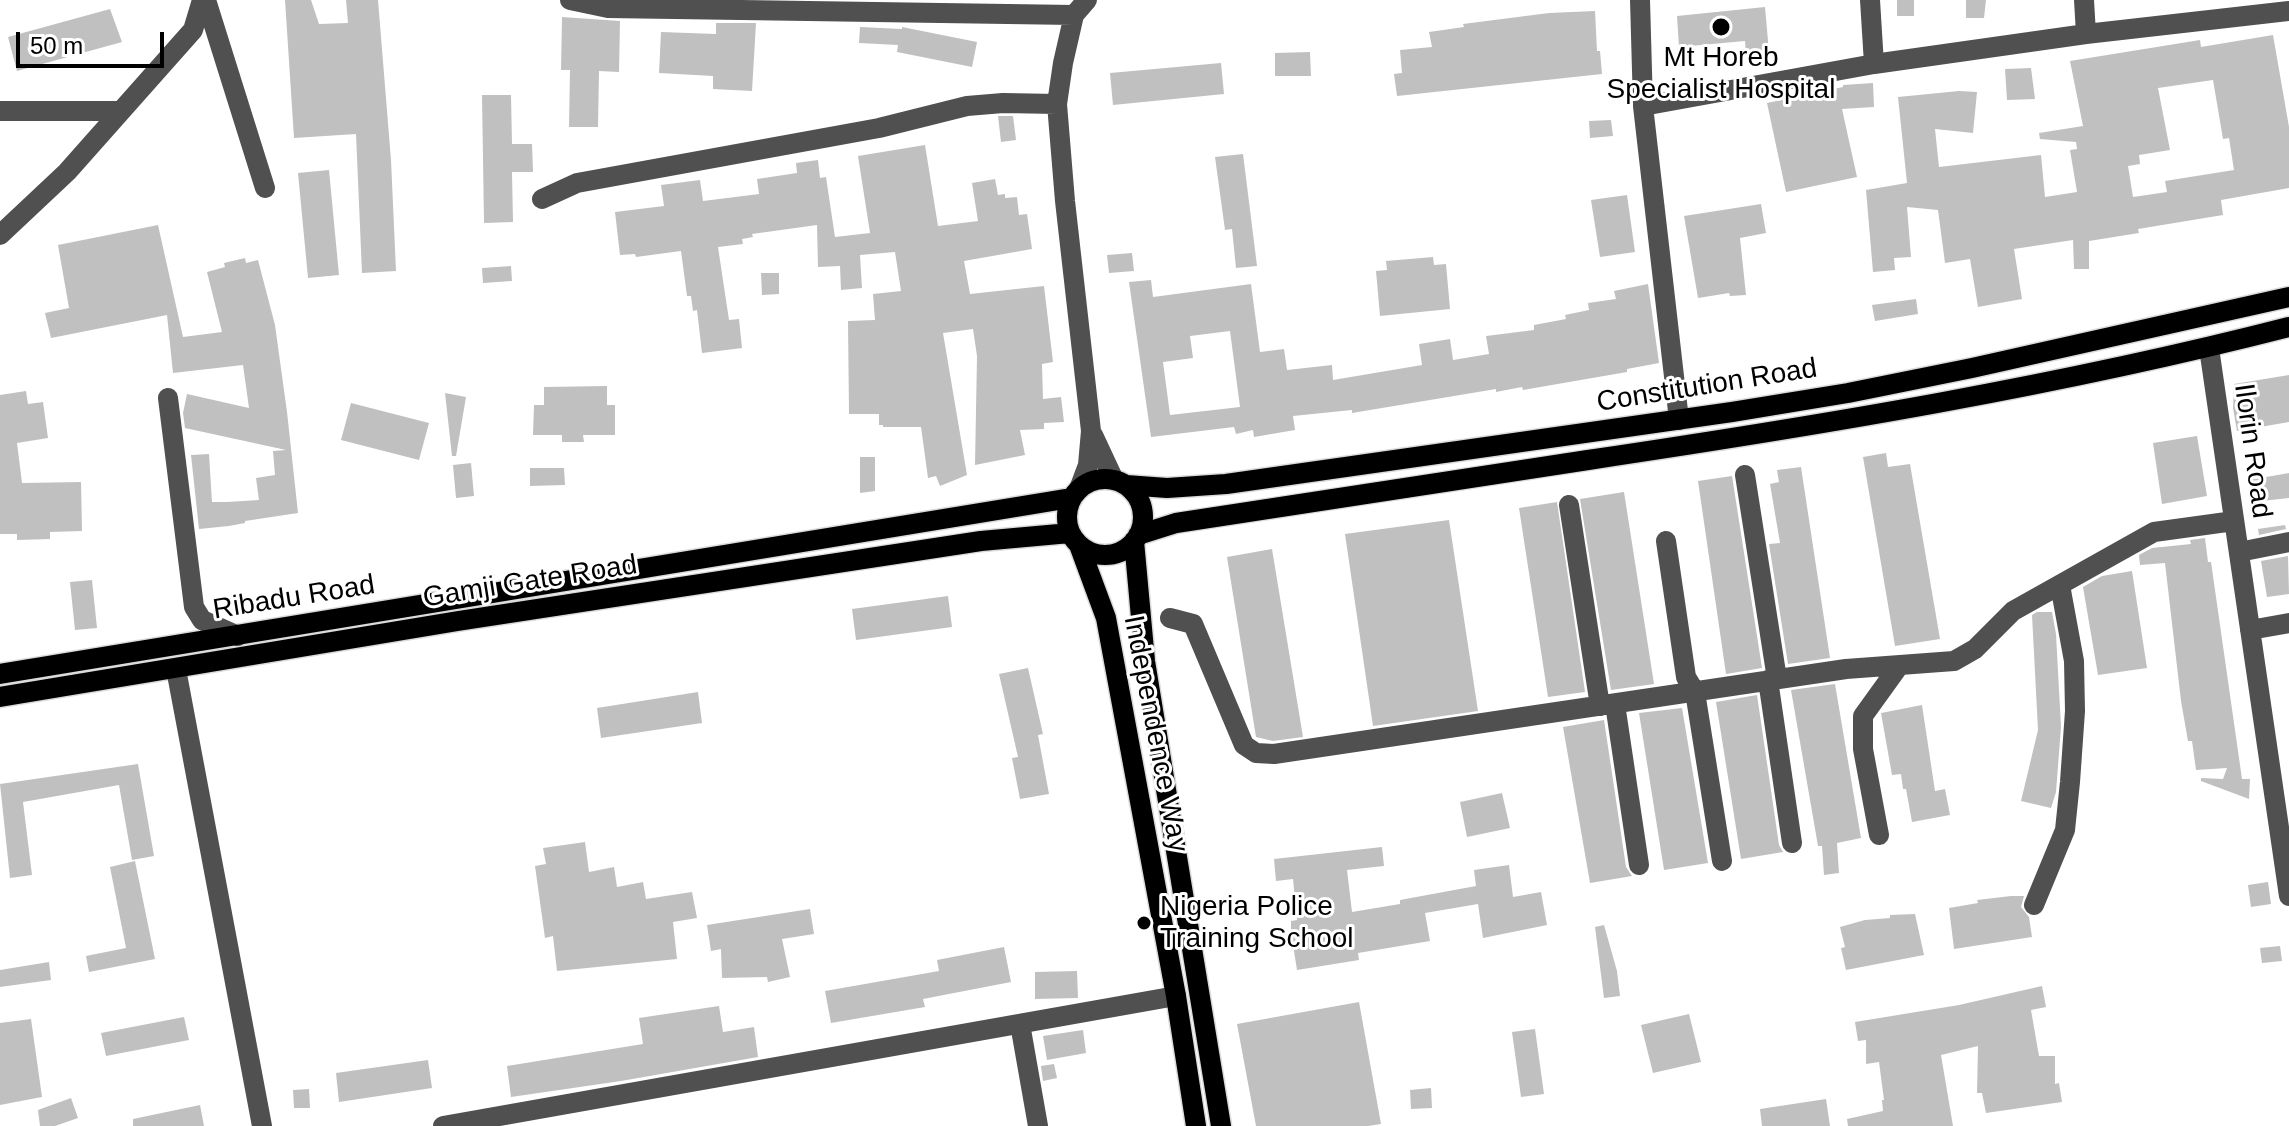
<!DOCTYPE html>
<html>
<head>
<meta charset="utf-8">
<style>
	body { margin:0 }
	#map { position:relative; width:2289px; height:1126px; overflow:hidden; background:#fff; font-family:Helvetica,sans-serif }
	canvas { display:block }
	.scale { position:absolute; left:16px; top:32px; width:148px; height:36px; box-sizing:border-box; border:4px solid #000; border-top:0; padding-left:10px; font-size:24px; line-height:28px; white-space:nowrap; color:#000; -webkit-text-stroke:6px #fff; paint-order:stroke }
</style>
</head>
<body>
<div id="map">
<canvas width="2289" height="1126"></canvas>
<div class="scale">50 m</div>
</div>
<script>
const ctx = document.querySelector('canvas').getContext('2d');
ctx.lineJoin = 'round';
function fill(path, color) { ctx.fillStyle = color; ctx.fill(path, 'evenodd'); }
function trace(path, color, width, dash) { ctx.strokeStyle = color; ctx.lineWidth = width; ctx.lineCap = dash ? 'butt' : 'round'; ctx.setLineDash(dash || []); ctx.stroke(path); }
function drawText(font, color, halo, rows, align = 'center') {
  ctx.font = font + ' Helvetica,sans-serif'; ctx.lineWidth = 6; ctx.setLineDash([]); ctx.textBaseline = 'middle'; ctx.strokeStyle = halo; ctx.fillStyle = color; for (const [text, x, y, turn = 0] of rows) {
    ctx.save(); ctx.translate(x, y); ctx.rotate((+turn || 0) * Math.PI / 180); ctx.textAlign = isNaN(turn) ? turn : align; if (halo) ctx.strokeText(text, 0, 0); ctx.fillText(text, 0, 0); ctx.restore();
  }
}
fill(new Path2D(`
	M285,0H311L319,24L348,23L346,0H378L391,160L396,271L362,273L356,134L294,138Z
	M1897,0H1914V16H1897Z
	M1966,0H1986L1984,18H1966Z
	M1765,7L1769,52L1746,54L1745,41L1679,47L1677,16Z
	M110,9L122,42L17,71L8,37Z
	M1595,11L1597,51H1600L1602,74L1397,96L1394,74L1402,73L1400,50L1432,47L1429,32L1464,27L1463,24L1549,13Z
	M562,17L620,21L619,72L599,71L598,127H569L570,70H561Z
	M716,23H756L752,91L713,89V76L659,73L661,32L716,34Z
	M860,27L902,29V27L977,42L972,67L897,52L898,45L859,43Z
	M2273,35L2289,127V188L2221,200L2223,215L2138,229L2139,233L2089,241V269H2074L2073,240L2014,249L2022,299L1978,307L1970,259L1945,263L1938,210L1907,207L1911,257L1894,258L1895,270L1873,272L1866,190L1907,183L1898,97L1959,91L1977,92L1973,133L1935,129L1939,167L2041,155L2045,197L2077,192L2070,150L2077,149L2076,142L2040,139L2039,133L2083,126L2070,61L2200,40L2201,47ZM2213,80L2223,139L2229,138L2234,170L2165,181L2167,192L2133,197L2128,166L2140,164L2139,155L2170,150L2158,88Z
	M1310,52L1311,76H1275V53Z
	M1221,63L1224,94L1113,105L1110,73Z
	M2031,68L2035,99L2007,100L2005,69Z
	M1873,83L1874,107L1842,109L1857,177L1786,192L1767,103L1843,87V85Z
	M482,95H511L512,144H532L533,172H512L513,222L484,223Z
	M998,116H1013L1016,140L1001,142Z
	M1611,120L1613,136L1590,138L1589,121Z
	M925,145L938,226L978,221L972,183L995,179L998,195L1005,194V198L1017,197L1019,215L1027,214L1032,249L964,261L970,294L1044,286L1053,362L1042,364L1043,399L1061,397L1064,422L1044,423V429L1020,430L1025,455L975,465L977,356L973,329L943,333L967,475L940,486L936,476L928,478L921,427H883V425H879V414H849L848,321L875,320L873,294L901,291L895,252L860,255L862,288L841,290L840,266L818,267L817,225L752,234L753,237L742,239L743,244L718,247L729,320L739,319L742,348L702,353L697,310L693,311L691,296H687L681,251L636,257L635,254L620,255L615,212L664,206L661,185L700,180L703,201L759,194L757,179L797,173L796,163L818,160L820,178L826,177L835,237L870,233L858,156Z
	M1243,154L1257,266L1236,268L1232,229L1225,230L1215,157Z
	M329,170L339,275L308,278L298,173Z
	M1627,195L1635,252L1600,257L1591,200Z
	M1761,204L1766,233L1740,238L1746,295L1730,296L1729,293L1698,298L1684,216Z
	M158,225L183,337L222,332L207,272L225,267L224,263L245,258L246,263L258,260L275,325L287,412L298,513L245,521V523L229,526L199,529L191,455L209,454L212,502H227L259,500L256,478L275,475L273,451L286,450L185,428L183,413L187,394L249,408L243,365L173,373L167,315L51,338L45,313L69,308L58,245Z
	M1132,253L1134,271L1109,273L1107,255Z
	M1433,257L1434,265L1446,264L1450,309L1380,316L1376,271L1387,270L1386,261Z
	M511,266L512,281L483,283L482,268Z
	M761,273H779V294L762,295Z
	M1151,280L1153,297L1251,284L1260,352L1284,349L1287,370L1332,365L1333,380L1422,365L1419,344L1450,339L1453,360L1489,354L1486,336L1534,330V325L1566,319L1565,315L1589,310L1588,303L1616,299L1614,291L1648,284L1659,363L1627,369V372L1523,390L1522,387L1496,392V389L1352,413V410L1293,416L1295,430L1254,437L1253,430L1236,434L1234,427L1151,437L1129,282ZM1230,331L1240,407L1170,415L1163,362L1193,358L1190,336Z
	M1916,299L1918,314L1875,321L1872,305Z
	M2289,375V422L2237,431L2233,408L2234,384Z
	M607,386V405H615V435H583L584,442H562V435H533L534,405H544V387Z
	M26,391L28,404L43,402L48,438L17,443L22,483L81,482L82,531L50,532V539L17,540V534H0V395Z
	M445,393L466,397L456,456H452Z
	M351,403L429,423L419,460L341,440Z
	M2197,436L2207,496L2162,504L2153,443Z
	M1886,453L1888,467L1910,464L1940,639L1895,646L1863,457Z
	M860,457H875V491L860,493Z
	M471,463L474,496L456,498L453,465Z
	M1801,467L1830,658L1788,664L1769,544L1780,543L1770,484L1779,482L1777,470Z
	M530,468H564L565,485L530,486Z
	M2289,473V498L2253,502L2249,480Z
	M1732,476L1762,668L1726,674L1698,481Z
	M1624,492L1654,684L1611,690L1580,499Z
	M1557,502L1585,692L1548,697L1519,508Z
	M1449,520L1478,711L1373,726L1345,534Z
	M2285,525L2286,529L2259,535L2258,529Z
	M2205,538L2208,562H2211L2242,779H2250L2249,799L2201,781V778L2223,779L2227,768L2196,770L2192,741H2188L2181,701L2165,563L2140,565L2139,555L2152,548L2191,544L2190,540Z
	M1272,549L1303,737L1273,741L1256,737L1227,557Z
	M2288,556L2289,594L2267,597L2261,561Z
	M2132,571L2147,668L2098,675L2083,587L2102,576Z
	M92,580L97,628L75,630L70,582Z
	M948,596L952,627L856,640L852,609Z
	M2037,612H2052L2056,634L2061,727L2056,792L2051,808L2021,801L2038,730L2032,615Z
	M1028,668L1043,734L1038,735L1049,794L1020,799L1012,758L1018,757L999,674Z
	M1835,684L1861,838L1837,843L1839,873L1824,875L1822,846H1818L1791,690Z
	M698,692L702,723L601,738L597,708Z
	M1757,695L1779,845L1783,852L1741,859L1716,702Z
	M1922,705L1935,791L1945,789L1950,815L1912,822L1906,789H1903L1901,774L1892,775L1881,713Z
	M1682,708L1708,863L1664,870L1639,713Z
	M1604,720L1626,867L1632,876L1590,883L1563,727Z
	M138,764L154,856L132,860L119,785L23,802L32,875L10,878L0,784Z
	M1502,793L1510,828L1467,837L1460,802Z
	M585,842L589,872L614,867L617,887L643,882L646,899L692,892L697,918L673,922L677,959L557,971L553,936L545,938L535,866L546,864L543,848Z
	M1382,847L1384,866L1347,870L1352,912L1400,904V900L1476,886L1474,870L1509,865L1513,897L1541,892L1547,925L1483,938L1478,904L1425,913L1430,941L1358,953L1359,960L1297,970L1291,932V921L1297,920L1293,879L1276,881L1274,859Z
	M135,861L155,959L89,972L86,956L126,948L110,867Z
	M2268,882L2271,904L2251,907L2248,885Z
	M2011,896H2024L2021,907L2029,917L2032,937L1954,949L1949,908L1978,903L1977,900Z
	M810,909L814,934L782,939L790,977L768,982L767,977L722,978L721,949L711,951L707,925Z
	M1915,914L1924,955L1846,970L1841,948L1845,947L1840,927L1865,920L1890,918V915Z
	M1604,925L1617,971L1620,996L1604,998L1595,927Z
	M2280,946L2282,961L2262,963L2260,948Z
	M1004,947L1011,982L923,999L925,1007L831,1023L825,991L939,971L937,960Z
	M49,962L51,980L0,987V970Z
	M1077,971L1078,998L1035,999V972Z
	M2042,986L2046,1007L2031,1010L2039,1056H2055V1084L2059,1083L2062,1102L1986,1113L1982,1093H1977L1978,1046L1941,1055L1953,1126H1848L1847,1119L1883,1111L1882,1100H1884L1879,1062L1866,1064V1040L1858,1041L1855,1022L1959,1005Z
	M1359,1002L1381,1124L1368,1126H1256L1237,1024Z
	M719,1006L723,1032L754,1027L758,1057L621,1081L511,1097L507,1066L643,1044L639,1018Z
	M1689,1014L1701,1062L1653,1073L1641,1025Z
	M184,1017L189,1040L106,1056L101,1033Z
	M31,1019L42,1097L0,1105V1023Z
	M1535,1029L1544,1094L1521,1097L1512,1032Z
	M1083,1030L1086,1053L1047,1060L1043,1036Z
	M428,1060L432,1088L339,1102L336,1073Z
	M1054,1064L1057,1078L1043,1081L1041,1066Z
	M1431,1088L1432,1108L1411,1109L1410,1090Z
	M309,1089L310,1108H294L293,1090Z
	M71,1098L78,1118L55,1126H40L38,1110Z
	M1826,1099L1830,1126H1762L1760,1109Z
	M200,1105L204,1126H133V1119Z`), '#c0c0c0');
const major = new Path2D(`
	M1067 517a38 38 0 1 1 76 0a38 38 0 1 1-76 0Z
	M1126,485L1167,488L1226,484L1732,412L1848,393L1972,368L2289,297
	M1138,535L1176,523C1313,502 1451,481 1588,460C1823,425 2059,386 2289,327
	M1134,541L1145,661L1221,1126
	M1079,545L1106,618L1176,996L1196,1126
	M0,674L1071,498
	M0,697L458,621L981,541L1070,533`);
trace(major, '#dbdbdb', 23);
trace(new Path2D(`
	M206,0L265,188
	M570,0L608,8L1074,15
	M1640,0L1643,106L1679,420
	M1870,0L1874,64
	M2084,0L2086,34
	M1643,106L1874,64L2086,34L2289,11
	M0,111H120
	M542,199L577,183L879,128L967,106L1003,103L1057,104
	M0,235L67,172L193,30L202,0
	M2209,348L2289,896
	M168,398L194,607L202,620L238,636
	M1093,435L1114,480
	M1745,475L1777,679
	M1079,489L1088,465L1091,431L1065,201L1057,104L1063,63L1074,15L1087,0
	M1569,505L1600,706
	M1666,541L1686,677L1695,692L1722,861
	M2239,552L2289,542
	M1170,618L1193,624L1244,745L1256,753L1274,754L1846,669L1954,661L1975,649L2013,611L2154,532L2234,521
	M2250,630L2289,623
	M176,669L262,1126
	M1768,680L1792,843
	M1615,704L1639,865
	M1879,835L1863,749V716L1899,666
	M2034,905L2065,830L2070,782L2075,711L2074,661L2060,585
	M1020,1024L1038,1126
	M443,1126L1176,996`), '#505050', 20);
trace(major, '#000', 20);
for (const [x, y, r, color] of [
	[1721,27,10,"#000"],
	[1144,923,8,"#000"]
]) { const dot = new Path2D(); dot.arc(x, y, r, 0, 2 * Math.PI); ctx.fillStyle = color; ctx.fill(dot); trace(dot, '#fff', 3); }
drawText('28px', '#000', '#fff', [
	["Mt Horeb",1721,58],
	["Specialist Hospital",1721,90],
	["Nigeria Police",1160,907,"left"],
	["Training School",1160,939,"left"]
]);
drawText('28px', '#000', '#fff', [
	["Constitution Road",1707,386,-9],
	["Ilorin Road",2252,451,82],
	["Gamji Gate Road",530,582,-9],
	["Ribadu Road",294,598,-9],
	["Independence Way",1155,734,79]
]);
</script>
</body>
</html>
